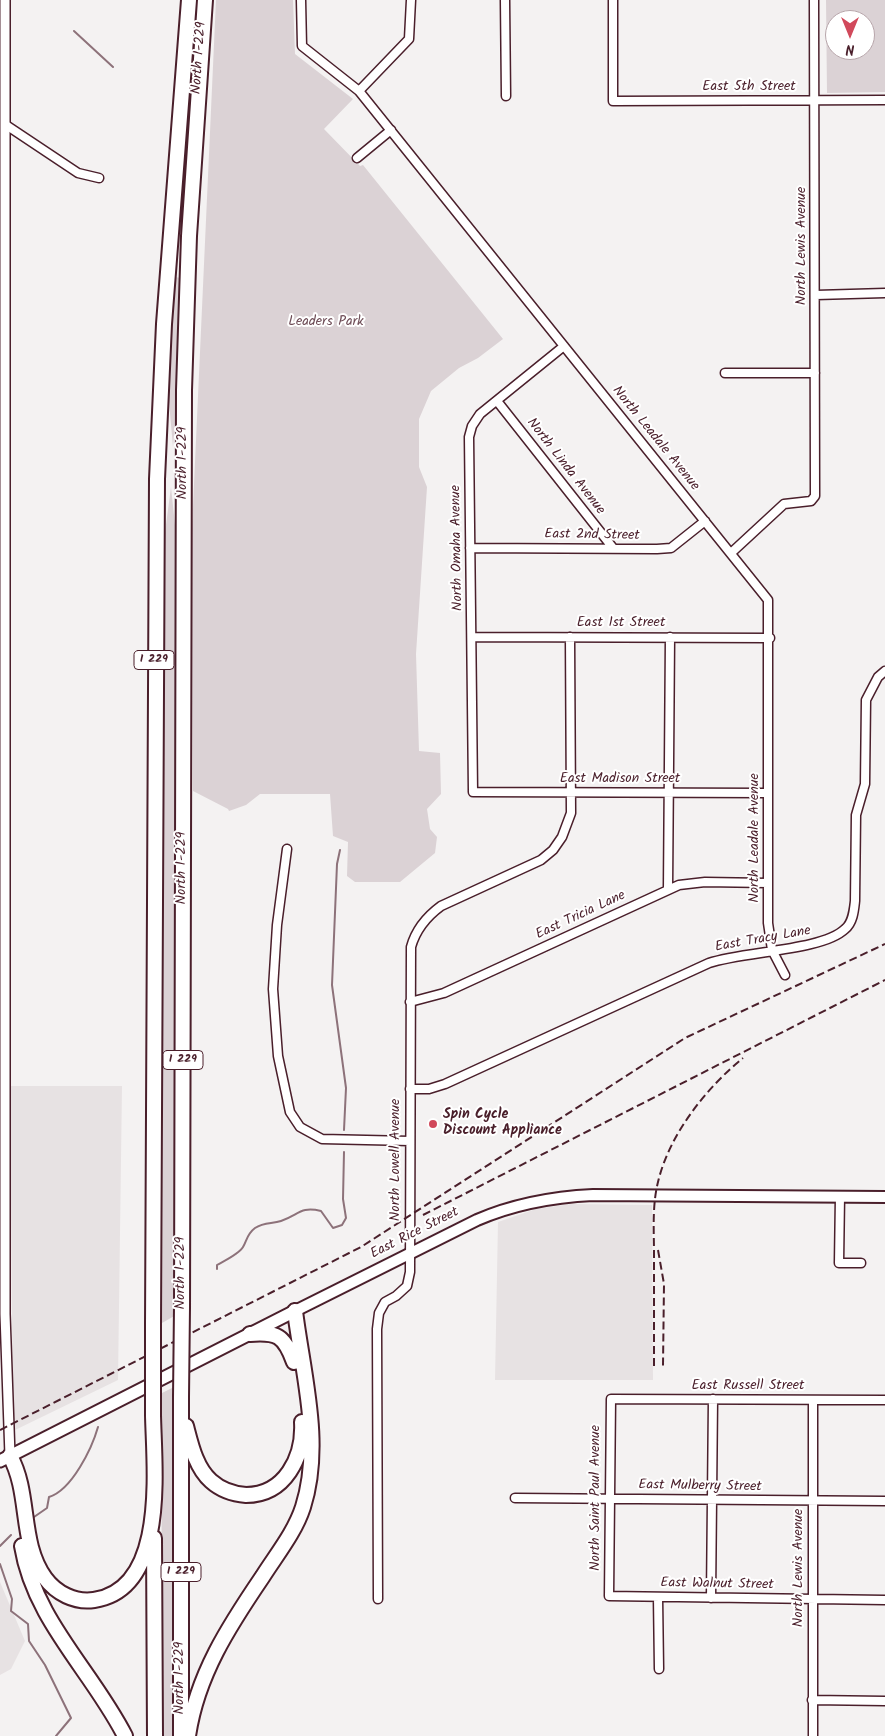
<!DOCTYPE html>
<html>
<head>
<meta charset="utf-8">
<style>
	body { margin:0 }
	#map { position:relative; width:885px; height:1736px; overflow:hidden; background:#f4f2f2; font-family:Kalam,sans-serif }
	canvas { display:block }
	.north { position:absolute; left:825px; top:10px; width:50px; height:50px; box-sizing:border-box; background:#fff; border:1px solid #b7a5aa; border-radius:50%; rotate:180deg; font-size:14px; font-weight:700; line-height:20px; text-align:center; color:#4a1f2b }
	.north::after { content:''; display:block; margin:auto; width:18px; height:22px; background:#d1495b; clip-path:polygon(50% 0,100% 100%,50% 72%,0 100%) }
</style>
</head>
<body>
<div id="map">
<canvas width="885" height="1736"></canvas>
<div class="north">N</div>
</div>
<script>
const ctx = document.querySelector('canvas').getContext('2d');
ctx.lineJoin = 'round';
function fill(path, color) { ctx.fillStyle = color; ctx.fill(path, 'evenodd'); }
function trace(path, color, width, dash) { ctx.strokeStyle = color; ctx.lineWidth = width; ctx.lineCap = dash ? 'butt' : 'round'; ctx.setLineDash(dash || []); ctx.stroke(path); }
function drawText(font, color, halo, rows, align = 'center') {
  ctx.font = font + ' Kalam,sans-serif'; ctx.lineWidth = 4; ctx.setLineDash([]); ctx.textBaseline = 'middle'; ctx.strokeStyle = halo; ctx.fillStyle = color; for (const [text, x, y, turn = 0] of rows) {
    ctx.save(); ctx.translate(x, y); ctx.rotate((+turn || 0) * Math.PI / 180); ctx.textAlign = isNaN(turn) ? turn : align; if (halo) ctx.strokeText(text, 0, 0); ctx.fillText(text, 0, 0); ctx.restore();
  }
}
fill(new Path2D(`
	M10,1086H122L118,1380L13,1431Z
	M571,1204L652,1205L653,1380H495L498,1222L536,1209Z
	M0,1582L25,1641L11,1669L0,1675Z`), '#e7e2e3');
fill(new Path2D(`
	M216,0H293L295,54L353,99L324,129L360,166L363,165L503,339L478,358L459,368L431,391L419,419V467L427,487L416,654L419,751L440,753L441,794L427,809L430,829L437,837L435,853L400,882H355L347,876L348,842L333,836L330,794H260L246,805L229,811L228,809L193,791L192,528Z
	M826,0H885V92L827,93ZM835,20H865V50H835Z
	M175,277L181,278L178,387L173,447L168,391Z
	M171,487L177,544L176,1315L162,1323L164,540Z
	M174,1387L176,1736H161L162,1393Z`), '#dbd2d5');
trace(new Path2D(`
	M74,31L113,67
	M340,850L337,864L332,985L346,1088L344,1130
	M217,1269V1265C224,1261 239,1254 243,1247C247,1240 247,1234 255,1228C264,1222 272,1224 281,1221C299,1215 300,1206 321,1211L333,1228L342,1225L346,1218L343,1199L344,1152
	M34,1517L47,1508L49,1497C72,1490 92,1448 98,1427
	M0,1546L11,1535
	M0,1564L12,1599L11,1611L28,1624L29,1641L45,1665L71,1718L56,1736`), '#8d727a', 2);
const minor = new Path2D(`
	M301,0L302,46L359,91L768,600V923L772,950L785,975
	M505,0L506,96
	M613,0V101L885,100
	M359,91L409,39L411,0
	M6,125L78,173L99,178
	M357,158L391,130
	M816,295L885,293
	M564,346L480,414L472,426L469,437L473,792L768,793
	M725,373H815
	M497,401L613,548
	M470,548L657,549L671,548L705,521
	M731,553L784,504L811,501L815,496L814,0
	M472,637L770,638
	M287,849L277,925L273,989L278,1056L290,1112L300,1127L322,1139L410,1141
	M668,889L670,637
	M410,1002L444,993L679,885L705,882L768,883
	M410,1089H429L445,1084L709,963C744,951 822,951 845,929C853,923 854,910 855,901L856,815L865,784L866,700L878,677L885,671
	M840,1196L839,1263H861
	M885,1400L611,1399L609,1596L885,1600
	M515,1498L885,1501
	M658,1597L659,1669
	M711,1598L713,1399
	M378,1599L377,1329L379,1313L385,1302L396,1296L407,1286L410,1272L411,947C416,929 426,917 441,906L541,860L553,850L562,837L571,813L570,637
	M812,1700L885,1701
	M813,1736V1400`);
const tertiary = new Path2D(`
	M5,0V1314L10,1456`);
const secondary = new Path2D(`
	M295,1311L477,1220C514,1204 552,1197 593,1195L885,1197`);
const primary = new Path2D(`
	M0,1461L295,1311`);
const motorway = new Path2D(`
	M182,1307L184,390L189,236L205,0
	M153,1322L157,479L164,324L189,0
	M250,1334C277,1332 284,1335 294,1362
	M186,1426C191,1445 196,1468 211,1481C221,1490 233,1494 246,1495C285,1495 304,1457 302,1422
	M10,1456C31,1494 19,1542 45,1578C56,1593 75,1603 94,1600C168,1589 154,1468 153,1415
	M154,1538L155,1736
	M22,1546C34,1620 92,1671 125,1736
	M181,1736V1397
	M188,1736C197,1675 229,1626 263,1576C277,1554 295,1532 303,1507C323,1444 303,1375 295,1311`);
trace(minor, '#4a1f2b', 11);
trace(tertiary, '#4a1f2b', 12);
trace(secondary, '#4a1f2b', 14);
trace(primary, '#4a1f2b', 15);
trace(motorway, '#4a1f2b', 18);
trace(minor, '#fff', 8);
trace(tertiary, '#fff', 9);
trace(secondary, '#fff', 10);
trace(primary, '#fff', 11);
trace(motorway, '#fff', 14);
trace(new Path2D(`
	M423,1215L885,980
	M658,1250L664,1284L663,1366
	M654,1366C654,1329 654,1292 654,1255C654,1231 652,1206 658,1182C669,1135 706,1088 743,1058
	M0,1430L361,1247L685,1038L885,944`), '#4a1f2b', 2, [8, 4]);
const motorwayBridge = new Path2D(`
	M181,1397L182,1307
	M153,1415V1322`);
trace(motorwayBridge, '#4a1f2b', 18, []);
trace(motorwayBridge, '#fff', 14);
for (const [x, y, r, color] of [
	[433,1124,5,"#d1495b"]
]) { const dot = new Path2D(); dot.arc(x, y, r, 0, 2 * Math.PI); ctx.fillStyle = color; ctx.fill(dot); trace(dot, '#fff', 2); }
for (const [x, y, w] of [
	[154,660,40],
	[183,1060,40],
	[181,1572,40]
]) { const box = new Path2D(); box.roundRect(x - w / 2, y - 9.5, w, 19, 4); ctx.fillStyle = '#fff'; ctx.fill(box); trace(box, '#4a1f2b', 1); }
drawText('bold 12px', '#4a1f2b', null, [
	["I 229",154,660],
	["I 229",183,1060],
	["I 229",181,1572]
]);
drawText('14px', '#4a1f2b', '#fff', [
	["North I-229",200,58,-86],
	["East 5th Street",749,88],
	["North Lewis Avenue",803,246,-90],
	["North Leadale Avenue",655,439,51],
	["North I-229",184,463,-90],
	["North Linda Avenue",565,467,52],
	["East 2nd Street",592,536,1],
	["North Omaha Avenue",458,548,-91],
	["East 1st Street",621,624],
	["East Madison Street",620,780],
	["North Leadale Avenue",756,838,-90],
	["North I-229",183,868,-90],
	["East Tricia Lane",581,916,-25],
	["East Tracy Lane",763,940,-10],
	["North Lowell Avenue",397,1160,-90],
	["East Rice Street",415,1234,-27],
	["North I-229",182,1273,-90],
	["East Russell Street",748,1387],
	["East Mulberry Street",700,1487,1],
	["North Saint Paul Avenue",597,1498,-90],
	["North Lewis Avenue",800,1568,-90],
	["East Walnut Street",717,1585,1],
	["North I-229",181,1678,-90]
]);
drawText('14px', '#6e4c56', '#fff', [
	["Leaders Park",326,323]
]);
drawText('bold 14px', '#4a1f2b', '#fff', [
	["Spin Cycle",443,1116],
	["Discount Appliance",443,1132]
], 'left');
</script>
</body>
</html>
